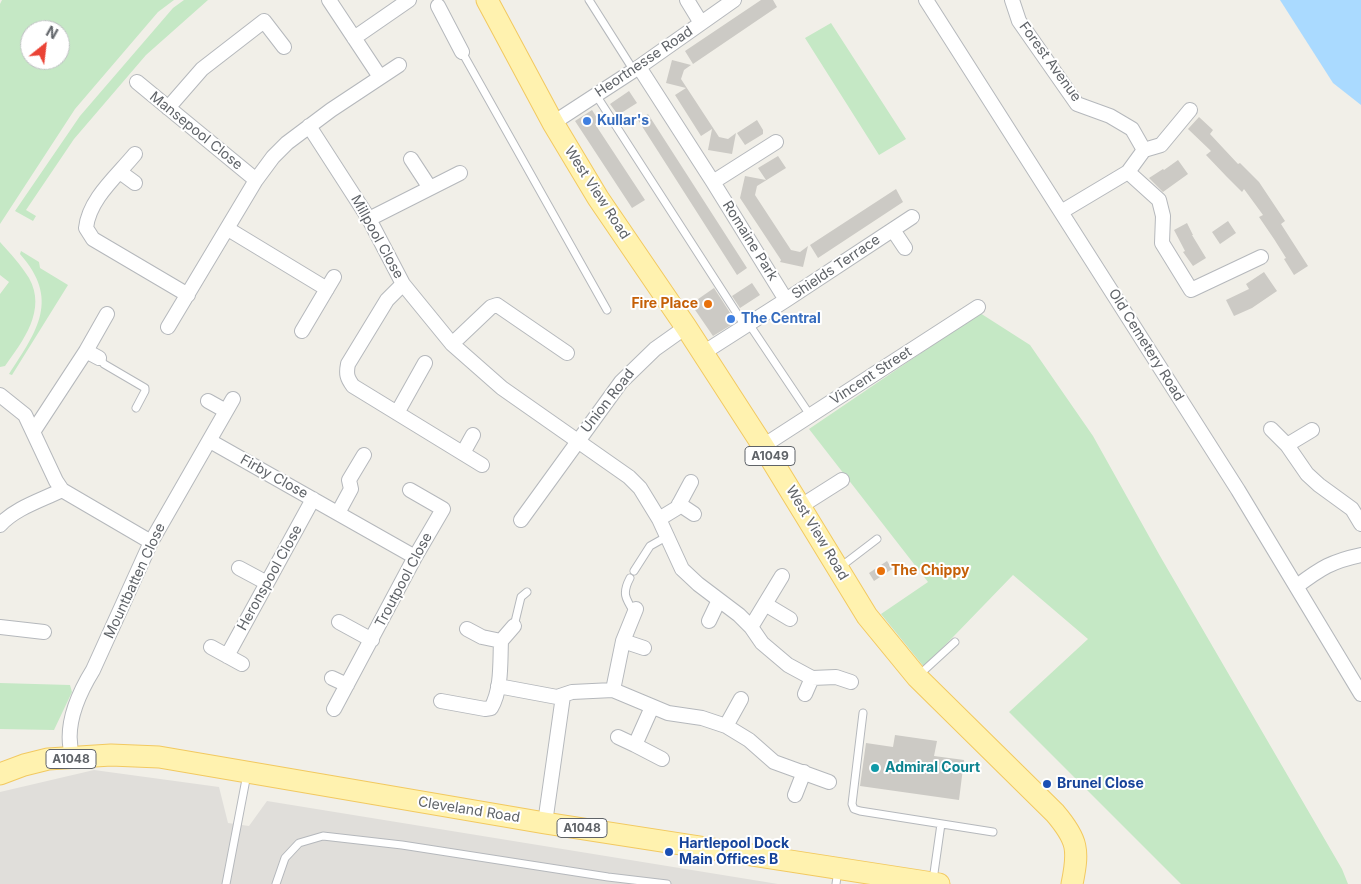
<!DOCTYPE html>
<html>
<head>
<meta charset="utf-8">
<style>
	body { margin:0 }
	#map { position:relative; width:1361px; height:884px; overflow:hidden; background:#f1efe8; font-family:Inter,sans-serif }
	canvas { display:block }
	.north { position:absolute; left:20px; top:20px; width:50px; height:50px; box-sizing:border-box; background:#fff; border:1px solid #bfc1c3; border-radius:50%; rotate:29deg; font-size:14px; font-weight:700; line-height:20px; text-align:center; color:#5f6368 }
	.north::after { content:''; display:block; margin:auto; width:18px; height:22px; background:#ea4335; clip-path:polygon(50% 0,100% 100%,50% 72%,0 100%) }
</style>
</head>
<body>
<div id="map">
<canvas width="1361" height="884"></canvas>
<div class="north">N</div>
</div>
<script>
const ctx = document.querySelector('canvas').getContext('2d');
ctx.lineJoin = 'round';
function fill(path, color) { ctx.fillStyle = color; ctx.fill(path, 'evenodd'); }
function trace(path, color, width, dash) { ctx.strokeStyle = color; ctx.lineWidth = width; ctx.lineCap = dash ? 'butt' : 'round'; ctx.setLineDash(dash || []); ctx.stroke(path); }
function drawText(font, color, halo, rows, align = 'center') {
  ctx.font = font + ' Inter,sans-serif'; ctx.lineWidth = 4; ctx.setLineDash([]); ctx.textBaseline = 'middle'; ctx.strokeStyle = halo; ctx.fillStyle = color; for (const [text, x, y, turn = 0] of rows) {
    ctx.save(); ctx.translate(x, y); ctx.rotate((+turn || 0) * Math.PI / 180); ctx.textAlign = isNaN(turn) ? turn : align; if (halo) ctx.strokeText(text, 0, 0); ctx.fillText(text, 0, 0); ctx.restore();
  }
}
fill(new Path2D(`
	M94,770L219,787L228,823L249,826L267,801L778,884H0V792Z`), '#e0deda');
fill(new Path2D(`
	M2,0H174L158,12L75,109L0,224V4ZM30,30H60V60H30Z
	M184,0H208L146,55L74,139L26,210L36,216L33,221L15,211L80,116L173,8Z
	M831,23L906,139L879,155L805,38Z
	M0,242C10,253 21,265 29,278C47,310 23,341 5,366L0,367V294L9,282L0,275Z
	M21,251L39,262L40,268L68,285L12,375L9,374C38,330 60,299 20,254Z
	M980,313L1030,345L1093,436L1160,556L1342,869L1348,884H1181L1009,712L1088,639L1013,575L924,667L881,614L928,582L809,429Z
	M0,683L70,685L72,692L54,730L0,729Z`), '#c5e8c5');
fill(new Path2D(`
	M1280,0H1361V105L1333,83Z`), '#aadaff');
fill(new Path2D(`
	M761,0H773L777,7L693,64L685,51Z
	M672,60L691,65L684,70L681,79L719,137L728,139L736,133L732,154L708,150L712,129L701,136L675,95L686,88L666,83Z
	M629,91L637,103L618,115L610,104Z
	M592,110L599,121L595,124L645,200L632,208L575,121Z
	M648,114L747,268L737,275L638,120Z
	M1199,117L1213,130L1210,134L1238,164L1240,163L1259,182L1285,221L1281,224L1308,266L1294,275L1284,259L1286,258L1274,239L1259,217L1263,215L1244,189L1242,192L1226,176L1206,155L1211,151L1188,129Z
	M757,120L763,130V134L745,145L737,133Z
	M778,156L786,168L757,186L755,195L791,250L800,252L808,246L803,267L780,262L781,260L740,198L745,176L766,180L758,168Z
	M1178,160L1188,174L1163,192L1149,178L1163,169L1164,170Z
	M896,189L903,202L818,258L810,245Z
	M1228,221L1236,233L1220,244L1212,232Z
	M1187,223L1193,235H1192L1206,258L1193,266L1183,252L1185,251L1174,230Z
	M1264,272L1277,291L1252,308L1234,316L1226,300L1249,289L1246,284Z
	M752,283L760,295L740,308L732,296Z
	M714,288L736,322L713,336L691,304Z
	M887,561L892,569L874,581L869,573Z
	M895,735L937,741L934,756L964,760L959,800L860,786L866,743L893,747Z`), '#cccac5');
const lane = new Path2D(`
	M589,0L634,71
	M462,52L607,310
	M596,95L745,326
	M749,324L810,415
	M99,358L104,364L145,388V391L136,408
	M839,568L877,539
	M634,571L650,546L666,537
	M630,578C622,593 625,598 634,612
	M514,626L521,597L527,592
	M919,675L955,642
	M863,713L852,804L854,809L860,811L993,832
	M933,880L941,824
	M226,884L247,774
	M276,884L285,858L299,843L323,836L402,845L608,877L667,884
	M836,884L838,870`);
const street = new Path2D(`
	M329,0L380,77
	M687,0L701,23
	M926,0L1238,490L1361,694
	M1012,0L1019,21L1077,104L1110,116L1132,129L1144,150
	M438,6L462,52
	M354,38L409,0
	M639,67L713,182L786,300
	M137,82L256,180
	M168,108L202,69L264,21L284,47
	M553,123L639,67L734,0
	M309,126L369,219L403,284L452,344L502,388L629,477L640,488L659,519L682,569L698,584L739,615L751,627L762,643L788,665L812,678L836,677L851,682
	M135,154C117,176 89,199 86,228L93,239L188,295
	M411,159L430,188
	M120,172L135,183
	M1128,172L1159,200L1163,216L1162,243L1191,290L1261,257
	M713,182L776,142
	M1061,212L1128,172L1144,150L1161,145L1190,110
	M369,219L460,173
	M228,229L327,289
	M893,230L905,248
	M403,284L387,300L348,364C346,374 347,378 353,386L482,465
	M107,314L86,351L33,432L56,481L62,490L151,542
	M168,327L256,180L273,157L287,143L331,110L399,65
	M302,331L334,277
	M452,344L491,307L497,305L567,353
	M86,351L99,358
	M703,353L786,300L912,217
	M0,395L25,415L33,432
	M208,401L226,411
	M397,413L425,363
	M1271,429L1287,445L1307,474L1319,485L1352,509L1361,524
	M210,441L415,557
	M1287,445L1312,430
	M763,446L978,307
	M463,453L473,435
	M679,504L694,514
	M801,506L842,480
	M338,513L351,489L349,480L364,455
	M659,519L677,508L691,482
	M521,520L621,382L655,349L686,327
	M0,525C15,508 42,500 62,490
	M239,568L267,583
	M1297,586C1321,568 1332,561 1361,555
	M765,604L790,619
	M709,621L719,600
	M339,622L372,640
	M0,627L44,632
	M751,627L782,576
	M501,641L514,626
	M623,641L644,648
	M211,647L242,664
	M227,656L313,499
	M332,678L347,685
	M498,686L557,697L572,692L613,690L668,713L702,718L726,726L749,740L774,762L829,782
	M613,690L623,641L636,609
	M805,694L812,678
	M441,701L485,709L491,708C502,689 500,662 501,641L482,637L467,629
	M652,707L635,745L662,759
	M334,709L415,557L443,509L410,490
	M726,726L741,699
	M618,737L635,745
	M73,758C63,729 77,696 93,670L151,542L233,399
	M795,795L804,772
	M545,823L563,696`);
const primary = new Path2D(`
	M487,0L553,123L598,198L686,327L763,446L867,616L917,677L1055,813C1078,840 1079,850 1072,884
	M0,774L24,765L48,759L111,755L159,757L545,823L939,884`);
trace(lane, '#b5b8bc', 9);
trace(street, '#b5b8bc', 16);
trace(primary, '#f2c960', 23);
trace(lane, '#fff', 7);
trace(street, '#fff', 14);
trace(primary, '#fff2af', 21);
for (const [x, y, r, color] of [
	[587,121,5,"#3f7fe0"],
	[708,304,5,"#e8710a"],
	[731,319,5,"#3f7fe0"],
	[881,571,5,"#e8710a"],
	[875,768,5,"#0f9aa8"],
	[1047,784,5,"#1a4fb4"],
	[669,852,5,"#1a4fb4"]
]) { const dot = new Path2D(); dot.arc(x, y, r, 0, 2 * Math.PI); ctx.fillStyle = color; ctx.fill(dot); trace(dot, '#fff', 2); }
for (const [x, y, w] of [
	[770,456,50],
	[71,759,50],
	[582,828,50]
]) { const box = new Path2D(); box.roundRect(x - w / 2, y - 9.5, w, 19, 4); ctx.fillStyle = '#fff'; ctx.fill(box); trace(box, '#5f6368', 1); }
drawText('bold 12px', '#5f6368', null, [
	["A1049",770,456],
	["A1048",71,759],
	["A1048",582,828]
]);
drawText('14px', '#5f6368', '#fff', [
	["Heortnesse Road",644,62,-34],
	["Forest Avenue",1050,62,54],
	["Mansepool Close",196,131,39],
	["West View Road",597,193,57],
	["Millpool Close",377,237,61],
	["Romaine Park",750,241,58],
	["Shields Terrace",836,267,-34],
	["Old Cemetery Road",1146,345,58],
	["Vincent Street",871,376,-33],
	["Union Road",608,401,-52],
	["Firby Close",274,477,29],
	["West View Road",817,533,59],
	["Heronspool Close",270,578,-61],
	["Troutpool Close",404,580,-62],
	["Mountbatten Close",135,581,-65],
	["Cleveland Road",469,810,9]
]);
drawText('bold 14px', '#366cbe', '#fff', [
	["Kullar's",597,121],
	["The Central",741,319]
], 'left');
drawText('bold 14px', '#c56008', '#fff', [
	["Fire Place",698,304],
	["The Chippy",891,571,"left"]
], 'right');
drawText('bold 14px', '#0d838f', '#fff', [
	["Admiral Court",885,768]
], 'left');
drawText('bold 14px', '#164399', '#fff', [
	["Brunel Close",1057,784],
	["Hartlepool Dock",679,844],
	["Main Offices B",679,860]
], 'left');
</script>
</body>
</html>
